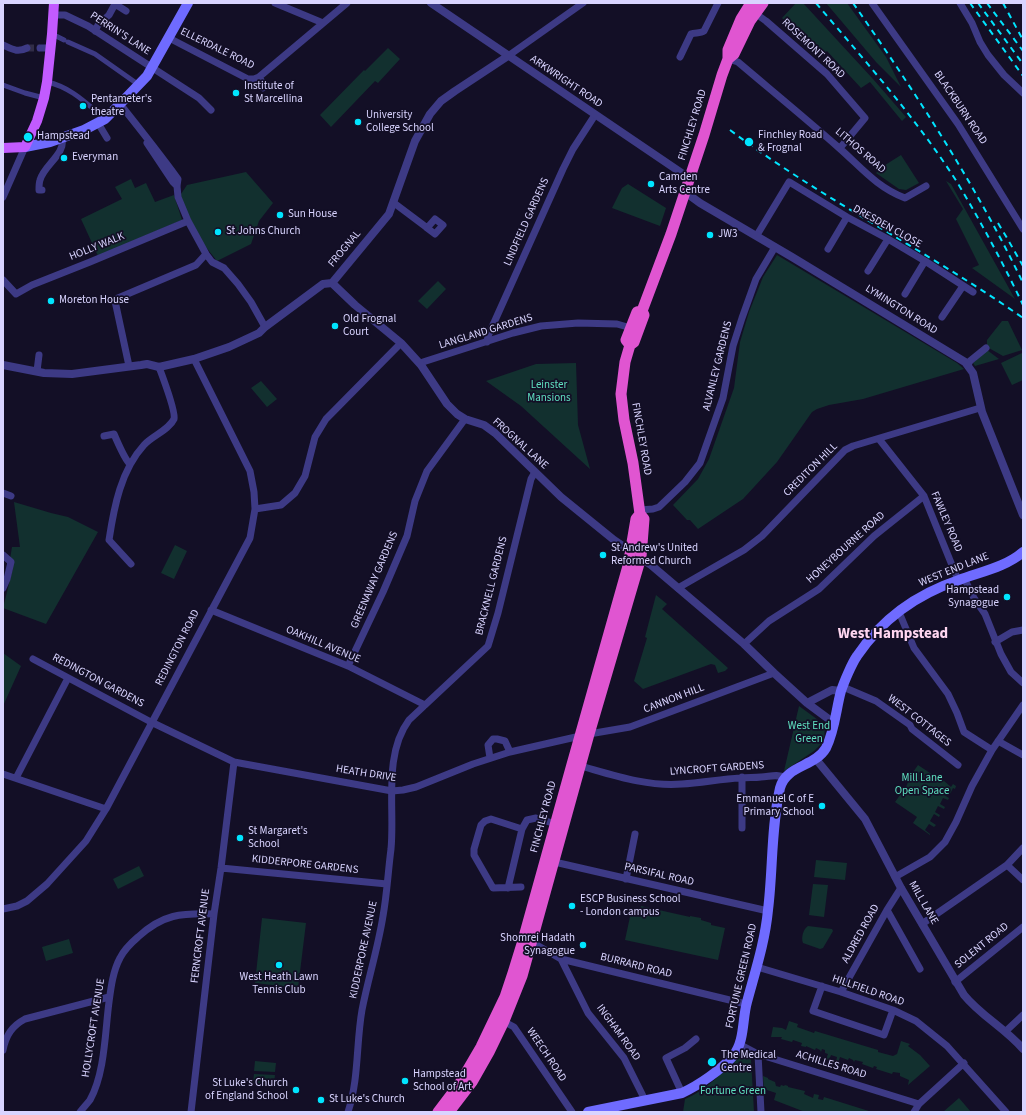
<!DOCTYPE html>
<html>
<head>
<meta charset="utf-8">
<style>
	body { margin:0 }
	#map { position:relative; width:1026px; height:1115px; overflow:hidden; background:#130f26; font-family:"Source Sans 3",sans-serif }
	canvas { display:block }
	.frame { position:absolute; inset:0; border:4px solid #d9d4ff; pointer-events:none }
</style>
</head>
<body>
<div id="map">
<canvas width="1026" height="1115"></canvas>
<div class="frame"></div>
</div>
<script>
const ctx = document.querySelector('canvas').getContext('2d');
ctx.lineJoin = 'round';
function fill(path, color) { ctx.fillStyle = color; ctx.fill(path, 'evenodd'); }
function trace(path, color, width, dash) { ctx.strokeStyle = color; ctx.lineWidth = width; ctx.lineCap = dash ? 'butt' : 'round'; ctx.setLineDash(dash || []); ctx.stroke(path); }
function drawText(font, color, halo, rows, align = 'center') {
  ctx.font = font + ' "Source Sans 3",sans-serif'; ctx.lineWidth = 3.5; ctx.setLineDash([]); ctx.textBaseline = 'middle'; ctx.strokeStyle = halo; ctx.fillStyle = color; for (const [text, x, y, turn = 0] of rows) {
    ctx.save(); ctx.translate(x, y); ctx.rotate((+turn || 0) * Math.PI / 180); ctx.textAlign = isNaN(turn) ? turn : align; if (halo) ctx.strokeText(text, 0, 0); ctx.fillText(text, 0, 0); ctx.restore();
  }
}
fill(new Path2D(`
	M796,3H803L873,79L906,117L902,121L870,82L861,88L827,51L822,55L782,18Z
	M826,3H847L886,57L901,87L876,62Z
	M388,48L400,59L378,83L375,81L331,127L320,115L364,70L365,71Z
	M901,155L919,183L906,190L899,189L876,173L882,167Z
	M246,172L273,203L259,221L251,244L217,261L202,242L179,197L187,185Z
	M131,179L135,188L146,183L155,202L174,195L182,220L98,256L81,219L122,199L115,187Z
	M946,181L951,184L1015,299L972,268L979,265L956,219L963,209Z
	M628,184L666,208L660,226L612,208L622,188Z
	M777,255L957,363L964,369L863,399L829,405L817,409L812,412L777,462L743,499L698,529L690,520H687L673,505L698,479L709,459L734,388L740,342L749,312L763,277Z
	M438,281L446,289L427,309L418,301Z
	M1002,321H1008L1022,350L1003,356L987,347V340Z
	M987,350L999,359L975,366L973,363Z
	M1022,353L1023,380L1012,385L1001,363Z
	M576,363L578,425L590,469L521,406L486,381L536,364Z
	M261,381L277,399L267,407L251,388Z
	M14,502L51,513L68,517L98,532L46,624L3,608L13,568L10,559L12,547H20Z
	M175,545L187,551L174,579L161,573Z
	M656,595L667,604L662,609L728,668L725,671L718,673L715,665L711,664L643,689L634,681L647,638L645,637Z
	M3,653L21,666L3,706Z
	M799,706L825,725L824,741L814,751L784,771Z
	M918,765L942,781L943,780L951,787L953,784L956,786L955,789L953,788L950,794L946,792L944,795L949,798L948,800L943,798L940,804L945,807L944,809L938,806L935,812L940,815L939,817L934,814L930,821L936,825L934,827L929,824L925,830L930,834V835L913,823L917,817L895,802L906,787L911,775Z
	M816,860L847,863L845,880L814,877Z
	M139,866L144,876L118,889L113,879Z
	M813,884L828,885L824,917L809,915Z
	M641,906L690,917V916L701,918V920L711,923V925L725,928L718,960L625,940L631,912L639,914Z
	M262,918L306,923L298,988L255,983Z
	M808,926L832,929L833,931L823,948L820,949L803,943C801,938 803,929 808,926Z
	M69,939L73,953L46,961L42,947Z
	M789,1021L798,1024L797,1027L814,1033L815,1031L878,1050V1052L893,1056L897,1054L901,1041L910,1044L908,1046L920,1055L930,1066L908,1085L909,1080L900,1076V1073L893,1072L892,1074L876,1069L877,1067L874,1066L873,1068L862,1064L863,1062L855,1060L854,1062L853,1060L849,1058L848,1060L840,1057L838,1063L836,1062L837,1057L831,1055L829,1060L826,1059L828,1054L825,1053V1050L822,1049L821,1052L820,1050L816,1048L815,1050L806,1046V1047L801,1046L802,1043L793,1040L792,1042L781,1039L782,1037H771L773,1027L782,1028L786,1030Z
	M739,1055H744L751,1059L754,1112H683L685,1099C707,1090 723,1072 739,1055Z
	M255,1061L276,1063L275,1072L254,1071Z
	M254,1074L275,1075L274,1085L253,1083Z
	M763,1076L768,1078V1079L775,1082L776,1086L780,1087L781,1085L784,1086L785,1085L788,1086V1087L805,1091L804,1094L813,1098L814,1094L819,1095L818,1099L823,1100L824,1097L872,1112H805L774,1100L776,1093L764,1089Z
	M959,1098L971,1112H943Z`), '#12302f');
trace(new Path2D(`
	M27,48H40`), '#312d47', 7, [7, 3.5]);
trace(new Path2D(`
	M52,34L64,40
	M68,42L95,54L139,85
	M47,82C71,87 87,104 105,119
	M3,85L25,93L44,98`), '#3d3a85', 5);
trace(new Path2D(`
	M275,3L323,23
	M872,3L958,124L1023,229
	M960,3L972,23L980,42L988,55L1004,75L1023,93
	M752,11L766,21L827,74L865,118L840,148
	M53,15H65L88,26L199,98L211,110
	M95,31L98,25L109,15L115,4L126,11
	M169,38L248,79H254L259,77L347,3
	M3,45C12,49 17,53 27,48
	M40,48H50
	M508,56L583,3
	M680,57L691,34C695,32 700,34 704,31L718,3
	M728,59L738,62C771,90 805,118 838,147C860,166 876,187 905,198L926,186
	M259,77L264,85L263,88
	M120,104C140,129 159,153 178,179L177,186L178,197L188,221L206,254L212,262L224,268L238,284L251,302L265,327
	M98,123L107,138
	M147,143L173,182L177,186
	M42,190H39C39,187 39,183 40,180C44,165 66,154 62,138
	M3,197L25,147
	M394,203L426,227L427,228L435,234L443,225L435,219L427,228
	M757,235L789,182L791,183L847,217L888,239L925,261L973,292
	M828,249L847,217
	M868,271L888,239
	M3,280L16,294L32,285L90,262L188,221
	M905,294L925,261
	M942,317L963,286
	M487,342L488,336L563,169L573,149L595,115
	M421,365L423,362L513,333L541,326L578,323L617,324L631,328
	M968,365L970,361L986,348
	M129,366L115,301L118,298L196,265L206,254
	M37,371L39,355
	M104,436L114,434C117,441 126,461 130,464
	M879,439L924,496L958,580
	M3,493L11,496
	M255,509L281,505L295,493L305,476L315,437L326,419L401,343
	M640,510L653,509L659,507L685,482L700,463L723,398L733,346L742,318L756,279L775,247
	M3,555L11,562L7,579L3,588
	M131,564L109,540C114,507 121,470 144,445C152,436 169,430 174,419C176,412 162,375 159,367
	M964,578L974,598L985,614L1001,654L1011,672L1023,683
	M678,588L744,550L762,536L845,450L853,446L980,408
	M211,610L348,666L425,705
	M899,612L914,648L948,694L957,713L964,732L992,750
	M995,642L1012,632L1023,630
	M744,644L769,621L819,589L874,536L924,496
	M33,659L149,721L234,762L392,791L403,790L416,787L473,764L510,752L589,734L630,727L774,673
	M348,666L383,592L407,536L415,501L427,471L465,419
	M843,687L876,701L910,725L912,729L958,765
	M998,741L1023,755
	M490,758L488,745L493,739H497L505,741L510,752
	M581,766C613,775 648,787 682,784C701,783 721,779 740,778C747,777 754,778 761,777C769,777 777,773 785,778
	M3,774L106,809
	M742,777V828
	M16,778L68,678
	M550,861L768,911
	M1007,865L1023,880
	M221,868L387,884
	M895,877L930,857L945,842L956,822L972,786L992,750L1023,705
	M626,879L635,834
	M521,887L493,888L474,855V849L481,825L485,821L491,819L522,829
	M508,888L522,829L527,820L536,818L559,825
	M3,909L17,906L27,901L47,884L86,841L106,809L250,538L255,509L254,492L250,471L194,359
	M887,910L920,969
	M922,924L1007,865L1023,848
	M528,942L535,944L561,959L746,1004
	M561,959L588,1013L624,1058L645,1100
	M757,967L841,992L893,1010L916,1021L947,1046L1006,1112
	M955,982L1023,927
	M822,986L813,1011L884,1035L893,1010
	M841,992L887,910L901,888
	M501,1020L514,1027L572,1112
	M1006,1031L1023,1015
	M739,1044L758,1054L919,1104
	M3,1050C6,1035 12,1026 25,1019L109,997
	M758,1054L761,1112
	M682,1093L666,1058L685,1048L696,1039
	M80,1112C83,1108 87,1104 90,1100C105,1073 105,1032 109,1002C111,987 113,971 120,958C124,950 131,943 138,937C163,914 181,913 214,914
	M191,1112L214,914L221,868L234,762
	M348,1112C359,1079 356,1044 362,1010C368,979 378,948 383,916C387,894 388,872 391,849C395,808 383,755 409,720L488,646L498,613L531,479L535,472
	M914,1112L919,1104L964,1063`), '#3d3a85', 7);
trace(new Path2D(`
	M431,3L689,178
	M685,192L700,203L792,257L965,362L973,373L982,412L1023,515
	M332,283L355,305L401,343L421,365L447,404L457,414L465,419L484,425L495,433L561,497L614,540L651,565L744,644L774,673L807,703L834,723
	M3,365L44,373L72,374L141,365L147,364L159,367L194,359L229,347L259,333L265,327L323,284L332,283L389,214L415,141L430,114L441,101L455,91L508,56
	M807,703L832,690L841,691
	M815,758L865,819L901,888L964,995C981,1016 1005,1028 1023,1049`), '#3d3a85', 8);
trace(new Path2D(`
	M25,147L50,142L84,130L105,119L120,104L147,76L188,3
	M588,1112L682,1093C699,1085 721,1070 733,1056C745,1041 742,1020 747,1002C755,972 765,942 768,910C773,870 771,828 780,788C786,765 815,767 826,748C835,730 836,709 841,691C844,682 852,663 857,656C882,619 917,594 959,580C980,572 1006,567 1023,552`), '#6f6bff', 10);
trace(new Path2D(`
	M3,148L25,147L37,121L44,98L47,82L52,34L54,3`), '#c25bff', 10);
trace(new Path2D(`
	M728,59L734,54L750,21L763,3
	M630,345L626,340L637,312L642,311
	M438,1112L460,1083L481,1047L505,997L513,973L522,944L571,768L628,566L636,519L640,514
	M449,1112L472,1082L489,1052L504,1021L522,976L589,734L641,557L644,519L640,514L633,463L624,420L621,394L625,362L630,345L634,342L644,315L642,311L671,234L704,135L722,75L728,59V50L741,19L751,3`), '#e055d1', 11);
trace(new Path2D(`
	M816,3C865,61 916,118 957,182C981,222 1003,263 1023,305
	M853,3C915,92 976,185 1023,283
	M970,3L1023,76
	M978,3L1023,64
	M987,3L1023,51
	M1003,3L1023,40
	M730,130C823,200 928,251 1023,318
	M998,223L1007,238L1023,266`), '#00e5ff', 2, [6, 5]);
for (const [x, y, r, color] of [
	[236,93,4,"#00e5ff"],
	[83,106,4,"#00e5ff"],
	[358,122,4,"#00e5ff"],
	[28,137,5,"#00e5ff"],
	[749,142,5,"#00e5ff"],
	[64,158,4,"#00e5ff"],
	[651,184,4,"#00e5ff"],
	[280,215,4,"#00e5ff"],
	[218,232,4,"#00e5ff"],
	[710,235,4,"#00e5ff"],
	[51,301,4,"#00e5ff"],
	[335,326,4,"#00e5ff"],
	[603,555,4,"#00e5ff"],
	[1007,597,4,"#00e5ff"],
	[822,806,4,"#00e5ff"],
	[240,838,4,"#00e5ff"],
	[572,906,4,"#00e5ff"],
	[583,945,4,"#00e5ff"],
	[279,965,4,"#00e5ff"],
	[712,1062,5,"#00e5ff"],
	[405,1081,4,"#00e5ff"],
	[296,1090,4,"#00e5ff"],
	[321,1100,4,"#00e5ff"]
]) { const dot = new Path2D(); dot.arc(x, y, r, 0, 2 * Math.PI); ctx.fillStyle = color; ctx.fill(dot); trace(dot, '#130f26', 1.5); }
drawText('11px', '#d9d4ff', '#130f26', [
	["PERRIN'S LANE",120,34,33],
	["ELLERDALE ROAD",217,49,26],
	["ROSEMONT ROAD",813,49,43],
	["ARKWRIGHT ROAD",566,82,34],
	["BLACKBURN ROAD",960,108,56],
	["FINCHLEY ROAD",693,125,-73],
	["LITHOS ROAD",860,151,41],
	["LINDFIELD GARDENS",527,222,-66],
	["DRESDEN CLOSE",887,227,29],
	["HOLLY WALK",97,247,-22],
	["FROGNAL",345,249,-50],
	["LYMINGTON ROAD",901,310,32],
	["LANGLAND GARDENS",486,332,-17],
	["ALVANLEY GARDENS",718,366,-76],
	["FINCHLEY ROAD",641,439,80],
	["FROGNAL LANE",520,444,42],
	["CREDITON HILL",811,470,-45],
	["FAWLEY ROAD",946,522,67],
	["HONEYBOURNE ROAD",846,548,-42],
	["WEST END LANE",954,570,-22],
	["GREENAWAY GARDENS",375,580,-67],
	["BRACKNELL GARDENS",492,586,-76],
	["OAKHILL AVENUE",323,645,23],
	["REDINGTON ROAD",178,648,-63],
	["REDINGTON GARDENS",98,681,28],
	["CANNON HILL",674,699,-21],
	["WEST COTTAGES",919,721,38],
	["LYNCROFT GARDENS",717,769,-4],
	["HEATH DRIVE",366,774,9],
	["FINCHLEY ROAD",544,817,-75],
	["KIDDERPORE GARDENS",305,865,6],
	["PARSIFAL ROAD",659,875,13],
	["MILL LANE",923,903,60],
	["ALDRED ROAD",861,934,-61],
	["FERNCROFT AVENUE",201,936,-83],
	["SOLENT ROAD",982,946,-39],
	["KIDDERPORE AVENUE",364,950,-78],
	["BURRARD ROAD",636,966,14],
	["FORTUNE GREEN ROAD",742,976,-77],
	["HILLFIELD ROAD",868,991,19],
	["HOLLYCROFT AVENUE",94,1028,-81],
	["INGHAM ROAD",618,1033,54],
	["WEECH ROAD",546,1055,56],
	["ACHILLES ROAD",831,1065,17]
]);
drawText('11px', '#d9d4ff', '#130f26', [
	["Institute of",244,87],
	["St Marcellina",244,100],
	["Pentameter's",91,100],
	["theatre",91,113],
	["University",366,116],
	["College School",366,129],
	["Finchley Road",758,136],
	["& Frognal",758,149],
	["Hampstead",37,137],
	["Everyman",72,158],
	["Camden",659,178],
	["Arts Centre",659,191],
	["Sun House",288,215],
	["St Johns Church",226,232],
	["JW3",718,235],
	["Moreton House",59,301],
	["Old Frognal",343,320],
	["Court",343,333],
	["St Andrew's United",611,549],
	["Reformed Church",611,562],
	["Hampstead",999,591,"right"],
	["Synagogue",999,604,"right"],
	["Emmanuel C of E",814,800,"right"],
	["Primary School",814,813,"right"],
	["St Margaret's",248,832],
	["School",248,845],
	["ESCP Business School",580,900],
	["- London campus",580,913],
	["Shomrei Hadath",575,939,"right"],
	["Synagogue",575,952,"right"],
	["West Heath Lawn",279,978,"center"],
	["Tennis Club",279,991,"center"],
	["The Medical",721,1056],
	["Centre",721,1069],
	["Hampstead",413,1075],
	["School of Art",413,1088],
	["St Luke's Church",288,1084,"right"],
	["of England School",288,1097,"right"],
	["St Luke's Church",329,1100]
], 'left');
drawText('11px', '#5fe0c0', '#130f26', [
	["Leinster",549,386],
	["Mansions",549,399],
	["West End",809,727],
	["Green",809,740],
	["Mill Lane",922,779],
	["Open Space",922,792],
	["Fortune Green",733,1092]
]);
drawText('bold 15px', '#ffd6f0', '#130f26', [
	["West Hampstead",893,635]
]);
</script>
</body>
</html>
